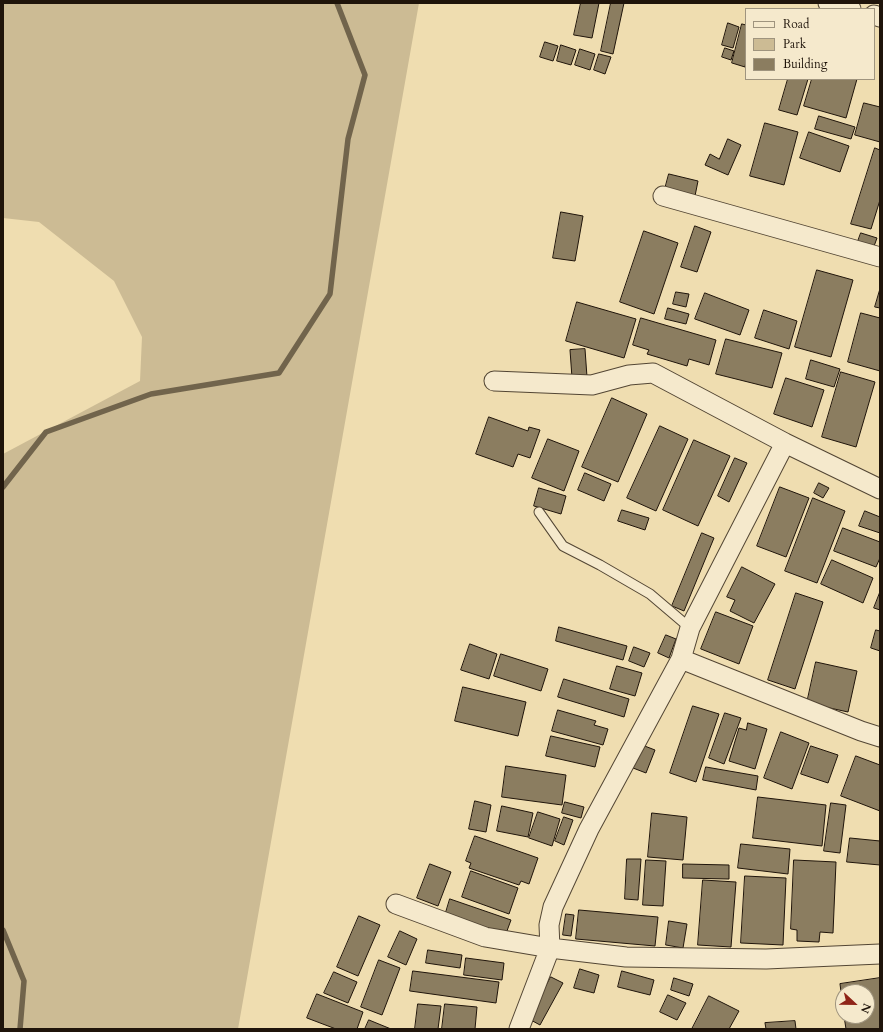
<!DOCTYPE html>
<html>
<head>
<meta charset="utf-8">
<style>
	body { margin:0 }
	#map { position:relative; width:883px; height:1032px; overflow:hidden; background:#efddb0; font-family:Cardo,serif }
	canvas { display:block }
	.frame { position:absolute; inset:0; border:4px solid #1f140a; pointer-events:none }
	.legend { position:absolute; left:745px; top:8px; width:130px; height:72px; box-sizing:border-box; background:#f5e9cc; border:1px solid #9f947e; margin:0; padding:5px 7px; list-style:none; font-size:12px; color:#1f140a }
	.legend li { display:flex; align-items:center; gap:8px; height:20px }
	.legend b { width:20px; border:1px solid #9f947e }
	.north { position:absolute; left:835px; top:984px; width:40px; height:40px; box-sizing:border-box; background:#f5e9cc; border:1px solid #9f947e; border-radius:50%; rotate:112deg; font-size:11px; font-weight:700; line-height:16px; text-align:center; color:#1f140a }
	.north::after { content:''; display:block; margin:auto; width:14px; height:18px; background:#8f2418; clip-path:polygon(50% 0,100% 100%,50% 72%,0 100%) }
</style>
</head>
<body>
<div id="map">
<canvas width="883" height="1032"></canvas>
<div class="frame"></div>
<ul class="legend">
<li><b style="height:5px;background:#f5e9cc"></b>Road</li>
<li><b style="height:11px;background:#ccbb94"></b>Park</li>
<li><b style="height:11px;background:#8b7d60"></b>Building</li>
</ul>
<div class="north">N</div>
</div>
<script>
const ctx = document.querySelector('canvas').getContext('2d');
ctx.lineJoin = 'round';
function fill(path, color) { ctx.fillStyle = color; ctx.fill(path, 'evenodd'); }
function trace(path, color, width, dash) { ctx.strokeStyle = color; ctx.lineWidth = width; ctx.lineCap = dash ? 'butt' : 'round'; ctx.setLineDash(dash || []); ctx.stroke(path); }
fill(new Path2D(`
	M3,3H419L238,1029H3V454L140,381L142,337L114,281L39,222L3,218Z`), '#ccbb94');
trace(new Path2D(`
	M3,487L46,432L151,394L279,373L330,294L348,139L365,75L337,3
	M3,930L24,981L20,1029`), '#71644c', 5.5);
const building = new Path2D(`
	M581,3H599L592,38L574,35Z
	M611,3H624L613,54L601,51Z
	M728,23L739,27L733,48L722,45Z
	M742,24L746,25V61L745,67L732,63Z
	M545,42L558,46L553,61L540,57Z
	M561,45L576,50L571,65L557,61Z
	M725,48L734,51L731,60L722,57Z
	M580,49L595,54L590,70L575,65Z
	M599,54L611,57L605,74L594,70Z
	M788,79H808L797,115L779,110Z
	M812,79H857L846,118L804,106Z
	M864,103L880,107V142L855,135Z
	M819,116L855,127L851,139L815,129Z
	M765,123L798,132L784,185L750,176Z
	M809,132L849,146L840,172L800,158Z
	M728,139L741,145L728,175L705,165L710,154L719,159Z
	M875,148L880,150V200L871,229L851,224Z
	M669,174L698,181L695,196L665,189Z
	M561,212L583,216L575,261L553,258Z
	M695,226L711,232L697,272L681,267Z
	M644,231L678,243L654,314L620,302Z
	M861,233L877,238L873,249L857,244Z
	M817,270L853,280L831,357L795,347Z
	M880,289V308L875,307Z
	M676,292L689,294L686,307L673,304Z
	M705,293L749,310L740,335L695,319Z
	M577,302L636,319L624,358L566,341Z
	M668,308L689,314L686,324L665,319Z
	M764,310L797,321L789,349L755,338Z
	M861,313L880,318V371L848,362Z
	M641,318L716,340L709,365L689,359L687,366L647,354L649,350L633,345Z
	M726,339L782,353L772,388L716,374Z
	M585,349L587,377L572,378L570,350Z
	M811,360L840,369L834,387L806,379Z
	M841,372L875,382L856,447L822,437Z
	M786,378L824,390L812,427L774,414Z
	M612,398L647,414L618,482L582,467Z
	M489,417L528,431L529,427L540,430L530,458L518,454L513,467L476,454Z
	M660,426L688,439L656,511L627,498Z
	M548,439L579,451L564,491L532,478Z
	M694,440L730,456L698,526L663,510Z
	M735,458L747,463L729,502L718,496Z
	M585,473L611,484L604,501L578,490Z
	M819,483L829,488L823,498L814,493Z
	M780,487L809,498L786,557L757,546Z
	M539,488L566,496L561,514L534,506Z
	M813,498L845,511L817,583L785,571Z
	M622,510L649,518L645,530L618,521Z
	M865,511L880,517V533L859,526Z
	M843,528L880,542V558L876,567L834,551Z
	M702,533L714,538L684,611L672,606Z
	M832,560L873,578L863,603L821,584Z
	M742,567L775,584L754,623L730,611L735,600L727,597Z
	M880,592V610L874,608Z
	M796,593L823,602L795,689L768,680Z
	M716,612L753,626L739,664L701,649Z
	M559,627L627,646L623,660L556,641Z
	M876,630L880,631V651L871,648Z
	M666,635L676,639L669,658L658,653Z
	M470,644L497,654L489,679L461,670Z
	M634,647L650,653L644,667L629,661Z
	M501,654L548,669L541,691L494,676Z
	M816,662L857,671L848,712L807,703Z
	M617,666L642,673L635,696L610,689Z
	M564,679L629,699L624,717L558,697Z
	M463,687L526,702L518,736L455,721Z
	M693,706L719,714L696,782L670,773Z
	M558,710L596,721L594,725L608,729L603,745L552,731Z
	M725,713L741,718L724,764L709,758Z
	M748,723L767,729L755,769L729,761L739,728L746,730Z
	M781,732L809,743L792,789L764,778Z
	M551,736L600,747L595,767L546,756Z
	M642,745L655,750L646,773L633,768Z
	M811,746L838,755L828,783L801,774Z
	M856,756L880,765V811L841,796Z
	M506,766L566,775L562,805L502,797Z
	M706,767L758,776L756,790L703,780Z
	M758,797L826,805L822,846L753,838Z
	M475,801L491,805L486,832L469,829Z
	M565,802L584,807L581,818L562,813Z
	M831,803L846,805L840,853L824,851Z
	M502,806L533,813L528,837L497,831Z
	M538,812L560,819L552,846L529,838Z
	M652,813L687,817L683,860L648,857Z
	M564,817L573,820L564,845L555,841Z
	M475,836L538,858L529,884L521,881L519,885L469,868L471,863L466,861Z
	M850,838L880,841V865L847,862Z
	M741,844L790,849L788,874L738,868Z
	M627,859H641L638,900L625,899Z
	M646,860L666,861L663,906L643,905Z
	M794,860L836,862L833,933L820,932L819,942L797,941V930L791,929Z
	M430,864L451,872L438,906L417,898Z
	M683,864L729,865V879L683,878Z
	M471,871L518,888L509,914L462,897Z
	M745,876L786,878L783,945L741,943Z
	M703,880L736,882L731,947L698,945Z
	M450,899L511,920L504,939L444,919Z
	M579,910L658,917L655,946L576,939Z
	M566,914L574,915L571,936L563,935Z
	M359,916L380,925L358,976L337,967Z
	M669,921L687,924L683,948L666,945Z
	M400,931L417,939L406,965L388,957Z
	M428,950L462,955L460,968L426,963Z
	M466,958L504,963L502,980L464,975Z
	M379,960L400,968L382,1015L361,1007Z
	M580,969L599,975L594,993L574,988Z
	M413,971L499,982L496,1003L410,991Z
	M622,971L654,980L650,995L618,987Z
	M334,972L357,982L348,1003L324,993Z
	M551,977L563,983L540,1025L529,1019Z
	M674,978L693,984L689,996L671,990Z
	M880,978V1029H846L844,1016H867V992H843V1007L840,984Z
	M317,994L363,1012L357,1029H336L307,1018Z
	M668,995L686,1003L677,1020L660,1012Z
	M709,996L739,1011L729,1029H692Z
	M418,1004L441,1006L438,1029H415Z
	M445,1004L477,1007L475,1029H442Z
	M369,1020L391,1029H365Z
	M795,1021L796,1029H766L765,1023Z`);
fill(building, '#8b7d60');
trace(building, '#1f140a', 1);
const lane = new Path2D(`
	M539,512L563,546L600,565L650,594L690,628`);
const street = new Path2D(`
	M828,3L851,9
	M874,15L880,17
	M663,196L880,257
	M494,381L592,385L629,375L653,373L785,443L880,489
	M681,659L861,731L880,737
	M396,904L485,937L550,948L626,957L766,959L880,954
	M519,1029L550,948L549,925L553,907L589,829L681,659L690,628L785,443`);
trace(lane, '#534634', 11);
trace(street, '#534634', 21);
trace(lane, '#f5e9cc', 9);
trace(street, '#f5e9cc', 19);
</script>
</body>
</html>
